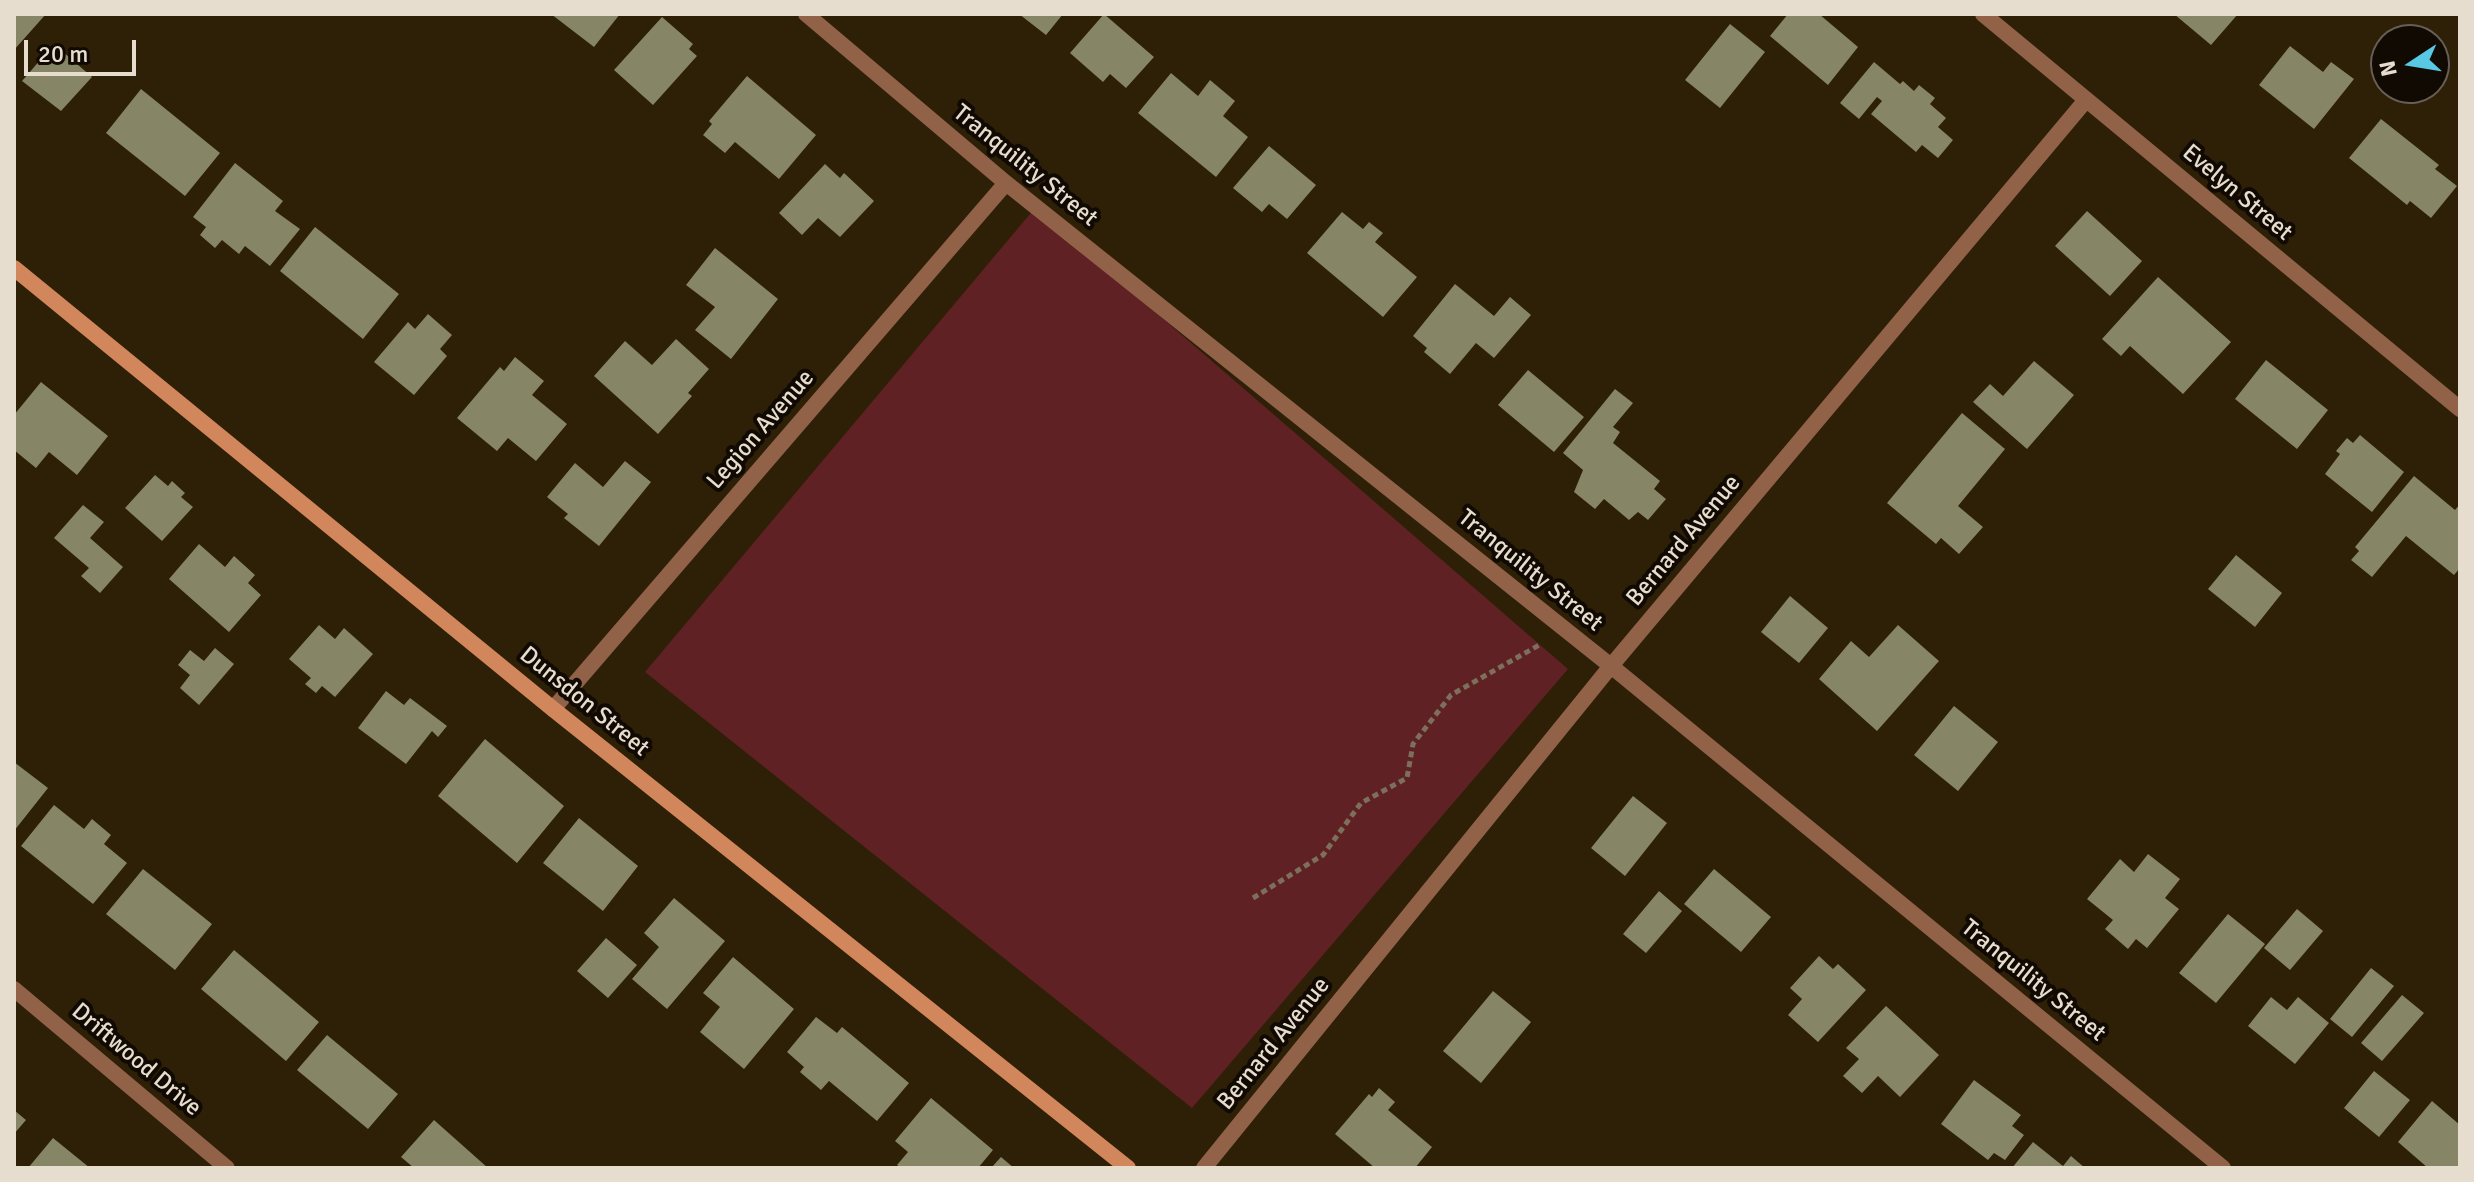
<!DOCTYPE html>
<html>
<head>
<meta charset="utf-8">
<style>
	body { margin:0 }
	#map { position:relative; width:2474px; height:1182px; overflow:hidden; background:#2e1f07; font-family:Signika,sans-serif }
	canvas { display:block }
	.frame { position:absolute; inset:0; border:16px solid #e7ddcf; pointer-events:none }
	.north { position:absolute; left:2370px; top:24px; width:80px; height:80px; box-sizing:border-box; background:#110a03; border:2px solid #675e55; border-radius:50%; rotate:258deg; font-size:22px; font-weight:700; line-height:32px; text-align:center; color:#e7ddcf }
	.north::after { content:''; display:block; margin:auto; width:28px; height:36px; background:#59c8e5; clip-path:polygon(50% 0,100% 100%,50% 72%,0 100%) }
	.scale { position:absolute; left:24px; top:40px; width:112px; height:36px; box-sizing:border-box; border:4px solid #e7ddcf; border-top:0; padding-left:10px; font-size:24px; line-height:28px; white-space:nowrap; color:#e7ddcf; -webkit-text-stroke:6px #110a03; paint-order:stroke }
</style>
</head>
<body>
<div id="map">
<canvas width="2474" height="1182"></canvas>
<div class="frame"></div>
<div class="north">N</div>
<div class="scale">20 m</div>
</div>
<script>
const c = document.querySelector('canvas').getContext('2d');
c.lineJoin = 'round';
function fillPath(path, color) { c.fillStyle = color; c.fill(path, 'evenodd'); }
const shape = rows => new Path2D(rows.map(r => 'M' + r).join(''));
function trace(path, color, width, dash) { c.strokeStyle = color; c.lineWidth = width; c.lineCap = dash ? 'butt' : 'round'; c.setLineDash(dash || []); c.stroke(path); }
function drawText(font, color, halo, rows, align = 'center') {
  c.font = font + ' Signika,sans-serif'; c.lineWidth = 8; c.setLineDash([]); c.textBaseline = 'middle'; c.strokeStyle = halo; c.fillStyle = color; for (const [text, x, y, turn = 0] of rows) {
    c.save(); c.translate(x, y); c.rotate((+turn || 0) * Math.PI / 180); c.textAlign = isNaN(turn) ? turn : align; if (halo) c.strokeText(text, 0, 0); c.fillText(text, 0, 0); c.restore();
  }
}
fillPath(shape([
	[1035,208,1568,669,1192,1108,645,672]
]), '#5f2123');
fillPath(shape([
	[14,14,46,14,14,50],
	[551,14,620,14,594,47],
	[1019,14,1063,14,1046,35],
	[1104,14,1154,57,1126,88,1110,74,1103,82,1070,53],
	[1788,14,1819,14,1858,47,1828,85,1770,36],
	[2174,14,2238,14,2211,45],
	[662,17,693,44,689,49,697,56,653,105,614,70],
	[1730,24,1765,52,1720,108,1685,80],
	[54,44,92,77,61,111,22,81],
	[2290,46,2323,72,2331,62,2354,79,2314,129,2259,85],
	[1874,62,1900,84,1903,81,1914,91,1919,85,1935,98,1930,104,1946,118,1938,127,1953,140,1938,158,1922,145,1916,152,1871,114,1882,101,1877,97,1859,119,1840,103],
	[1171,73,1198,96,1210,80,1235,101,1223,116,1248,137,1216,177,1138,113],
	[747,76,816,135,779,179,735,142,725,153,703,135,712,124,709,121],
	[141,89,220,153,185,196,106,133],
	[2381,119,2439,165,2435,169,2457,186,2431,218,2410,201,2407,205,2349,158],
	[1269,146,1316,185,1287,219,1269,204,1262,212,1233,188],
	[235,163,283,201,275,211,300,229,270,266,245,246,239,254,222,240,215,248,200,235,206,227,193,217],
	[825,164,840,178,844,173,874,201,840,237,818,218,802,235,779,213],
	[2087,211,2142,261,2110,296,2055,246],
	[1342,212,1363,229,1369,222,1383,233,1375,242,1417,277,1383,317,1307,253],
	[315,227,399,294,363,339,280,271],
	[715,248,778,299,731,359,695,330,715,307,686,285],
	[2158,277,2231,342,2183,394,2130,346,2121,356,2102,339],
	[1455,284,1494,316,1510,297,1531,315,1494,358,1476,343,1450,374,1424,352,1427,348,1413,336],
	[428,314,452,335,440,349,447,356,414,395,374,362,408,322,415,329],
	[676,339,709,369,688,393,692,396,658,434,594,376,625,341,652,365],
	[515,357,544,381,532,395,567,424,536,461,508,438,497,451,457,418,500,367,504,371],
	[2266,360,2328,410,2297,449,2235,399],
	[2034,361,2074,395,2027,449,1973,402,1990,384,2003,396],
	[1528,370,1584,417,1554,452,1498,405],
	[41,382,108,436,77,475,49,452,36,468,14,450,14,415],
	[1615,389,1633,403,1613,427,1620,432,1613,443,1660,481,1654,489,1666,499,1648,520,1638,512,1629,520,1604,499,1595,509,1574,492,1583,470,1563,453],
	[1962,413,2005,449,1958,506,1983,527,1959,554,1941,538,1936,544,1887,503],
	[2360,435,2404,472,2372,512,2325,474,2340,454,2336,451,2347,438,2353,443],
	[625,461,651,482,599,546,564,518,568,514,547,497,575,463,603,487],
	[155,475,168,486,172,481,185,493,181,497,193,507,162,541,125,508],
	[2414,476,2455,510,2460,504,2460,568,2454,575,2406,536,2372,577,2351,560,2359,551,2355,547],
	[83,505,104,522,90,538,123,567,100,593,81,576,89,568,54,538],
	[199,544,225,567,234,556,255,575,248,583,261,595,229,632,169,579],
	[2236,555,2282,593,2255,627,2208,589],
	[1790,596,1828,628,1799,663,1761,632],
	[319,625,335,639,344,628,373,654,335,697,322,686,316,693,305,684,311,678,289,659],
	[1898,625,1939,661,1877,731,1819,679,1851,641,1869,657],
	[215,648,234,664,199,705,180,688,190,675,178,665,190,650,204,661],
	[386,691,404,705,410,698,447,726,438,737,432,731,406,764,358,728],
	[1954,706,1998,742,1958,791,1914,755],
	[485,739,564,806,517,863,438,796],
	[14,762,48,788,14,831],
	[1633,796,1667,823,1625,876,1591,848],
	[54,805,84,829,92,819,111,835,104,844,127,863,93,904,21,846],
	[579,818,638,866,603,911,543,863],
	[2148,854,2180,879,2165,898,2179,909,2147,948,2136,939,2128,949,2105,929,2113,920,2087,899,2120,859,2134,872],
	[143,869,212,924,175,970,106,914],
	[1714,869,1771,917,1741,952,1684,904],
	[1659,891,1682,911,1646,953,1623,934],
	[674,898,725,941,667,1009,632,979,659,947,644,933],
	[2297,909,2323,931,2290,970,2264,948],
	[2228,914,2265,944,2216,1003,2179,973],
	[606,938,637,965,608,998,577,971],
	[234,950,319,1022,286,1061,201,989],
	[1819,956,1833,969,1838,964,1866,990,1818,1042,1788,1015,1802,999,1790,988],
	[733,957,794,1009,744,1069,700,1032,720,1007,703,993],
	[2371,968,2394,986,2352,1037,2330,1019],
	[1493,991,1531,1022,1481,1083,1443,1051],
	[2402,995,2424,1013,2382,1061,2361,1043],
	[2271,997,2287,1010,2298,997,2329,1023,2295,1064,2248,1026],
	[1886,1006,1939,1055,1900,1097,1878,1076,1862,1093,1843,1076,1859,1059,1846,1048],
	[816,1017,837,1033,842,1027,909,1083,877,1121,829,1081,821,1090,800,1072,804,1067,787,1052],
	[327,1035,398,1094,368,1129,297,1070],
	[2374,1071,2410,1100,2379,1137,2344,1108],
	[1974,1080,2021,1115,2012,1126,2024,1135,2005,1160,1994,1153,1988,1160,1941,1124],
	[1379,1088,1395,1102,1388,1110,1432,1147,1415,1168,1375,1168,1335,1134,1369,1094,1372,1097],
	[931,1098,993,1150,978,1168,901,1168,897,1165,908,1152,895,1141],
	[2432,1101,2460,1125,2460,1168,2428,1168,2398,1142],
	[14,1110,26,1120,14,1134],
	[434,1120,488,1168,414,1168,401,1157],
	[53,1138,90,1168,28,1168],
	[2033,1142,2063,1166,2071,1156,2085,1168,2012,1168],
	[1001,1157,1014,1168,991,1168]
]), '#868566');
trace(shape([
	[1253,898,1323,855,1361,803,1407,778,1413,744,1451,695,1541,644]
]), '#7c705c', 5, [6, 4]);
trace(shape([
	[806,14,1006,183,1611,666,2223,1168],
	[1983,14,2460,409],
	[553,709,1006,183],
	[14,989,227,1168],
	[1204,1168,1611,666,2086,100]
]), '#916248', 16);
trace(shape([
	[14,268,553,709,1128,1168]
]), '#d1865b', 16);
drawText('24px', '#e7ddcf', '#110a03', [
	["Tranquility Street",1025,166,39],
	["Evelyn Street",2237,193,40],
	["Legion Avenue",761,430,-49],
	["Bernard Avenue",1684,541,-50],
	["Tranquility Street",1530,571,39],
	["Dunsdon Street",584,702,39],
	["Tranquility Street",2033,981,39],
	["Bernard Avenue",1274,1044,-51],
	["Driftwood Drive",136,1060,40]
]);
</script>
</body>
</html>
